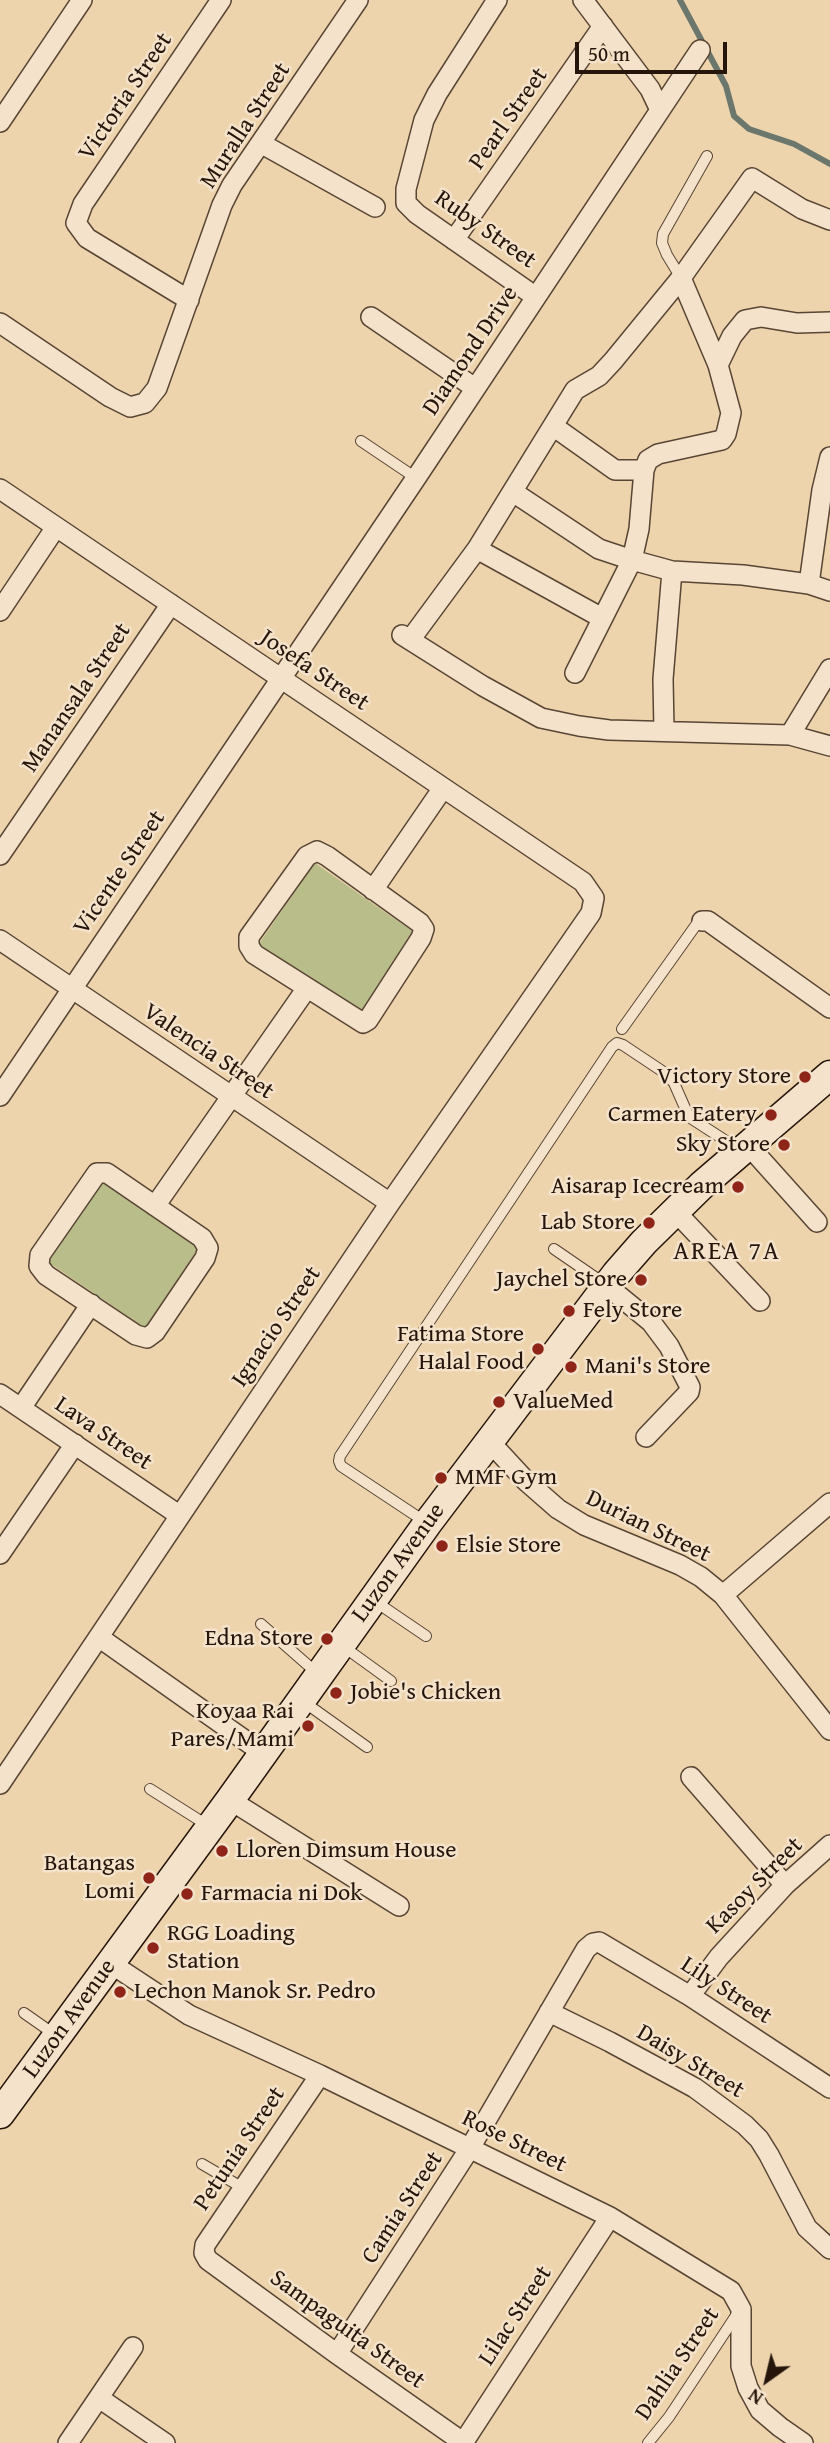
<!DOCTYPE html>
<html>
<head>
<meta charset="utf-8">
<style>
	body { margin:0 }
	#map { position:relative; width:830px; height:2443px; overflow:hidden; background:#eed4ad; font-family:"Gentium Book Plus",serif }
	canvas { display:block }
	.north { position:absolute; left:732px; top:2345px; width:70px; height:70px; -webkit-text-stroke:5px #f4e3ca; paint-order:stroke; rotate:214deg; font-size:19px; font-weight:700; line-height:28px; text-align:center; color:#26150b }
	.north::after { content:''; display:block; margin:auto; width:24px; height:32px; background:#26150b; clip-path:polygon(50% 0,100% 100%,50% 72%,0 100%) }
	.scale { position:absolute; left:575px; top:42px; width:152px; height:32px; box-sizing:border-box; border:4px solid #26150b; border-top:0; padding-left:9px; font-size:21px; line-height:24px; white-space:nowrap; color:#26150b; -webkit-text-stroke:5px #f4e3ca; paint-order:stroke }
</style>
</head>
<body>
<div id="map">
<canvas width="830" height="2443"></canvas>
<div class="north">N</div>
<div class="scale">50 m</div>
</div>
<script>
const c = document.querySelector('canvas').getContext('2d');
c.lineJoin = 'round';
function fillPath(path, color) { c.fillStyle = color; c.fill(path, 'evenodd'); }
const shape = rows => new Path2D(rows.map(r => 'M' + r).join(''));
function trace(path, color, width, dash) { c.strokeStyle = color; c.lineWidth = width; c.lineCap = dash ? 'butt' : 'round'; c.setLineDash(dash || []); c.stroke(path); }
function drawText(font, color, halo, rows, align = 'center') {
  c.font = font + ' "Gentium Book Plus",serif'; c.lineWidth = 5; c.setLineDash([]); c.textBaseline = 'middle'; c.strokeStyle = halo; c.fillStyle = color; for (const [text, x, y, turn = 0] of rows) {
    c.save(); c.translate(x, y); c.rotate((+turn || 0) * Math.PI / 180); c.textAlign = isNaN(turn) ? turn : align; if (halo) c.strokeText(text, 0, 0); c.fillText(text, 0, 0); c.restore();
  }
}
fillPath(shape([
	[315,863,419,936,361,1017,258,945],
	[99,1179,199,1247,145,1328,45,1260]
]), '#b9bd8a');
trace(shape([
	[680,0,726,86,734,116,749,129,794,144,830,164]
]), '#6b776c', 6);
const lane = shape([
	[681,278,667,255,662,243,663,234,707,156],
	[361,441,416,478],
	[622,1029,696,925,702,921],
	[554,1249,605,1284],
	[427,1523,341,1466,339,1461,340,1456,612,1047,617,1043,623,1045,665,1073,674,1083,689,1117,740,1150],
	[376,1602,426,1636],
	[261,1624,318,1674],
	[344,1647,391,1681],
	[304,1702,367,1747],
	[150,1789,207,1825],
	[24,2013,54,2034],
	[202,2164,243,2188],
	[648,2443,669,2417,737,2314]
]);
const street = shape([
	[497,0,437,94,424,120,406,189,406,203,417,214,536,297],
	[583,0,650,89,660,110],
	[0,122,82,0],
	[262,144,375,207],
	[454,240,603,26],
	[189,300,87,238,76,223,83,204,221,0],
	[371,317,475,388],
	[0,323,110,397,130,407,145,403,157,388,222,205,232,185,358,0],
	[718,365,732,336,745,320,761,317,797,323,830,322],
	[553,426,615,470,644,470],
	[0,489,583,882,594,898,591,913,390,1203,0,1784],
	[513,492,599,549,632,560,672,571,743,575,809,584,830,591],
	[477,549,602,618],
	[809,584,822,490,830,457],
	[0,611,56,527],
	[402,635,483,686,541,718,579,726,609,730,790,735,830,746],
	[410,640,477,549,575,390,599,376,613,361,681,278,752,178,802,209,830,220],
	[575,673,632,560,639,529,644,470,648,460,658,454,722,440,726,434,731,413,718,365,681,278],
	[664,730,663,679,672,571],
	[790,735,830,669],
	[317,851,327,856,420,923,424,929,421,938,368,1020,363,1023,254,954,249,946,249,937,307,856,317,851],
	[0,855,171,604],
	[373,890,443,788],
	[702,921,708,921,830,1008],
	[0,940,390,1203],
	[0,1096,416,478,700,50],
	[748,1145,817,1222],
	[97,1173,107,1173,202,1238,208,1248,205,1258,155,1332,147,1338,136,1335,46,1275,39,1266,40,1255,97,1173],
	[155,1206,307,988],
	[675,1211,760,1301],
	[607,1286,651,1322,669,1346,690,1387,689,1392,646,1437],
	[0,1394,179,1515],
	[21,1408,91,1304],
	[489,1441,526,1481,558,1509,584,1525,680,1565,701,1577,723,1595,830,1730],
	[0,1554,75,1444],
	[723,1595,830,1503],
	[100,1638,263,1753],
	[691,1777,785,1885],
	[230,1800,399,1906],
	[110,1963,189,2015,320,2075,610,2217,731,2291,741,2309,741,2366,748,2388,760,2410,780,2427,803,2443],
	[690,1996,719,1957,785,1885,830,1845],
	[549,2012,610,2042,695,2088,745,2125,759,2139,769,2155,807,2228,830,2249],
	[320,2075,205,2245,204,2253,208,2260,337,2354,464,2443],
	[337,2354,470,2148,586,1949,593,1943,599,1942,690,1996,830,2088],
	[99,2398,165,2443],
	[68,2443,133,2347],
	[463,2443,610,2217]
]);
const secondary = shape([
	[0,2114,230,1800,427,1524,616,1274,644,1242,702,1185,830,1075]
]);
trace(lane, '#584534', 12);
trace(street, '#584534', 22);
trace(secondary, '#26150b', 31);
trace(lane, '#f4e3ca', 10);
trace(street, '#f4e3ca', 19);
trace(secondary, '#f4e3ca', 28);
for (const [x, y, r, color] of [
	[805,1077,7,"#8f2418"],
	[771,1115,7,"#8f2418"],
	[784,1145,7,"#8f2418"],
	[738,1187,7,"#8f2418"],
	[649,1223,7,"#8f2418"],
	[641,1280,7,"#8f2418"],
	[569,1311,7,"#8f2418"],
	[538,1349,7,"#8f2418"],
	[571,1367,7,"#8f2418"],
	[499,1402,7,"#8f2418"],
	[441,1478,7,"#8f2418"],
	[442,1546,7,"#8f2418"],
	[327,1639,7,"#8f2418"],
	[336,1693,7,"#8f2418"],
	[308,1726,7,"#8f2418"],
	[222,1851,7,"#8f2418"],
	[149,1878,7,"#8f2418"],
	[187,1894,7,"#8f2418"],
	[153,1948,7,"#8f2418"],
	[120,1992,7,"#8f2418"]
]) { const dot = new Path2D(); dot.arc(x, y, r, 0, 2 * Math.PI); c.fillStyle = color; c.fill(dot); trace(dot, '#f4e3ca', 2.5); }
drawText('24px', '#26150b', '#f4e3ca', [
	["Victoria Street",126,97,-56],
	["Pearl Street",509,119,-55],
	["Muralla Street",246,126,-57],
	["Ruby Street",485,230,35],
	["Diamond Drive",471,351,-56],
	["Josefa Street",314,671,34],
	["Manansala Street",77,698,-56],
	["Vicente Street",120,873,-56],
	["Valencia Street",208,1052,34],
	["Ignacio Street",277,1327,-56],
	["Lava Street",103,1434,34],
	["Durian Street",648,1527,26],
	["Luzon Avenue",399,1563,-54],
	["Kasoy Street",755,1886,-45],
	["Lily Street",726,1991,33],
	["Luzon Avenue",70,2019,-54],
	["Daisy Street",690,2062,31],
	["Rose Street",514,2142,26],
	["Petunia Street",240,2149,-56],
	["Camia Street",403,2208,-57],
	["Lilac Street",516,2316,-57],
	["Sampaguita Street",347,2330,36],
	["Dahlia Street",678,2364,-56]
]);
drawText('24px', '#26150b', '#f4e3ca', [
	["Victory Store",791,1077],
	["Carmen Eatery",757,1115],
	["Sky Store",770,1145],
	["Aisarap Icecream",724,1187],
	["Lab Store",635,1223],
	["Jaychel Store",627,1280],
	["Fely Store",583,1311,"left"],
	["Fatima Store",524,1335],
	["Halal Food",524,1363],
	["Mani's Store",585,1367,"left"],
	["ValueMed",513,1402,"left"],
	["MMF Gym",455,1478,"left"],
	["Elsie Store",456,1546,"left"],
	["Edna Store",313,1639],
	["Jobie's Chicken",350,1693,"left"],
	["Koyaa Rai",294,1712],
	["Pares/Mami",294,1740],
	["Lloren Dimsum House",236,1851,"left"],
	["Batangas",135,1864],
	["Lomi",135,1892],
	["Farmacia ni Dok",201,1894,"left"],
	["RGG Loading",167,1934,"left"],
	["Station",167,1962,"left"],
	["Lechon Manok Sr. Pedro",134,1992,"left"]
], 'right');
c.letterSpacing = '2px';
drawText('26px', '#26150b', '#f4e3ca', [
	["AREA 7A",727,1252]
]);
c.letterSpacing = '0px';
</script>
</body>
</html>
